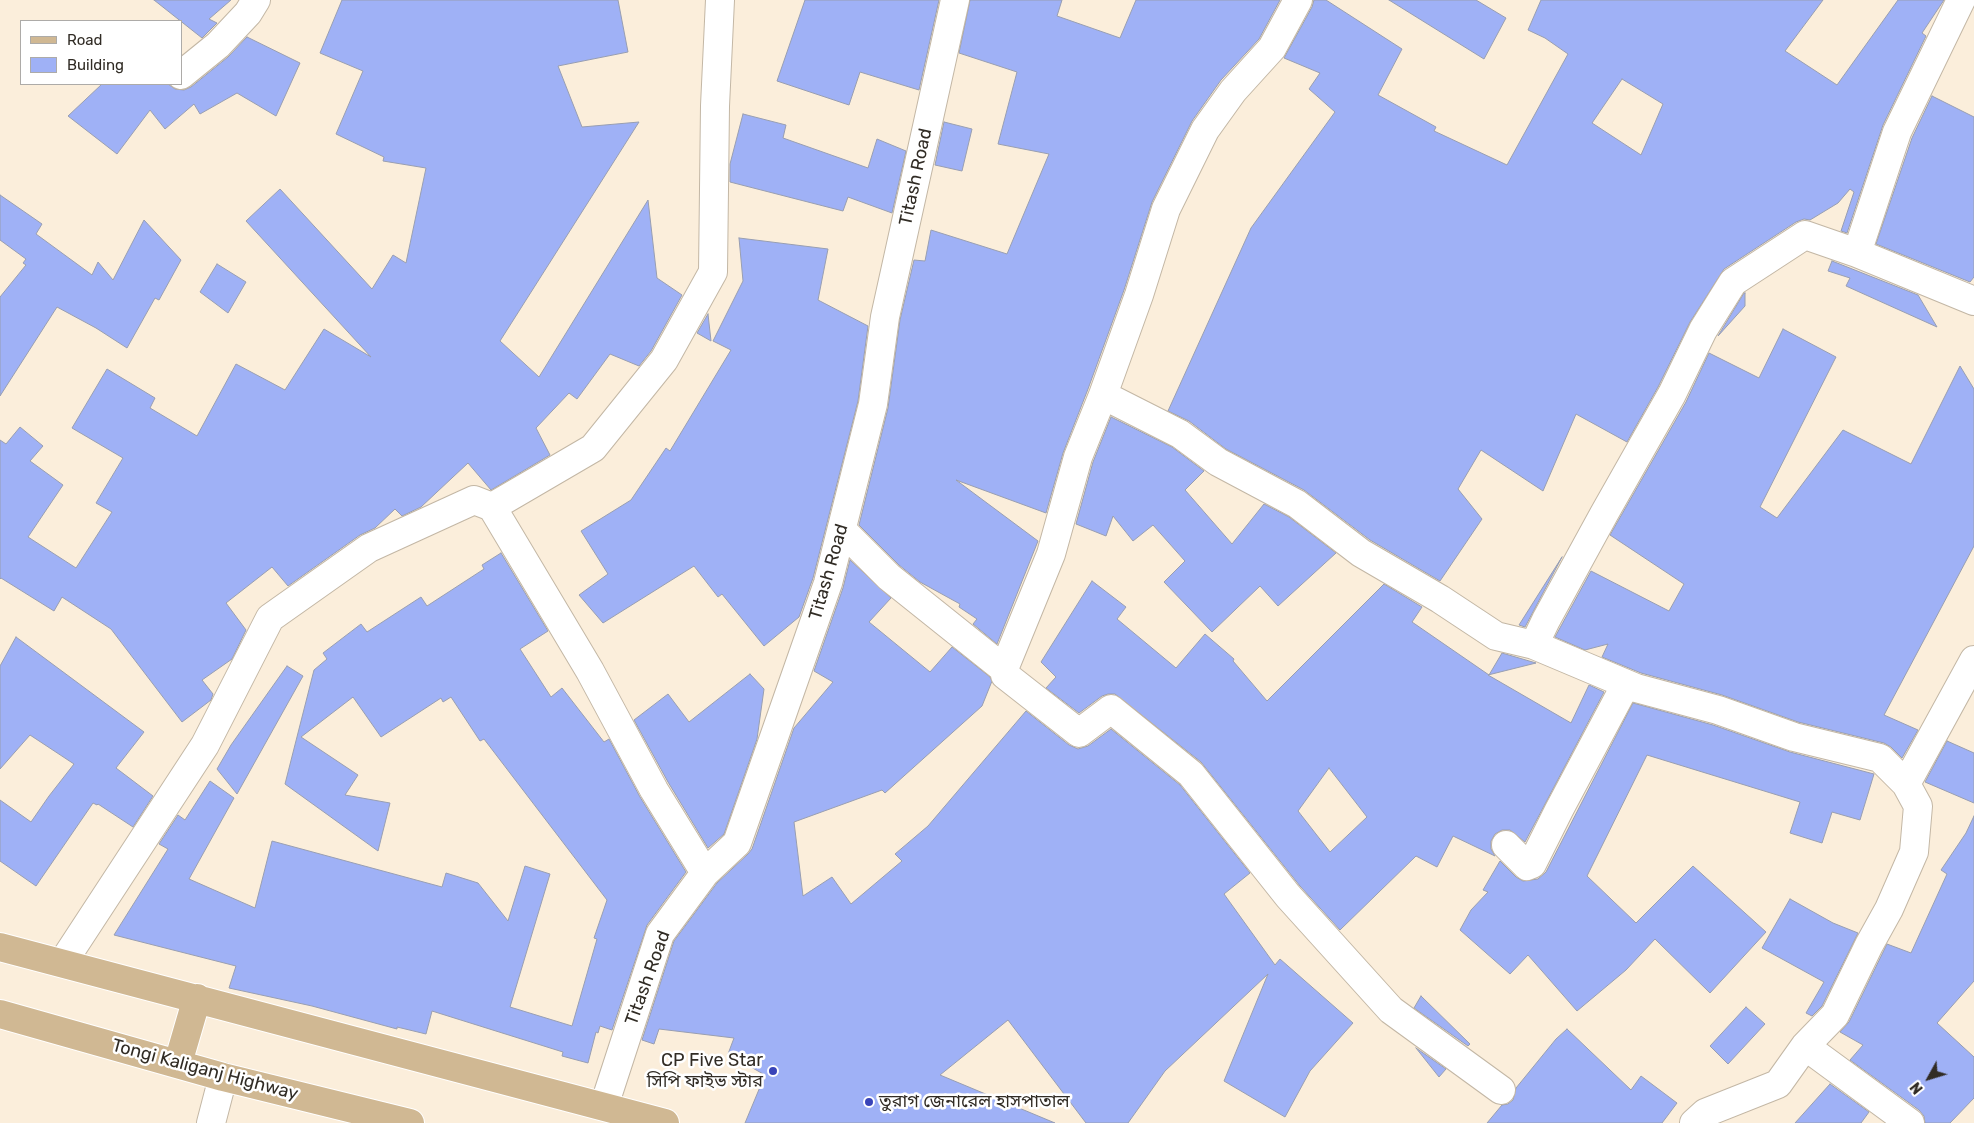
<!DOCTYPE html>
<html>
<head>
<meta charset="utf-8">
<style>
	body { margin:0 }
	#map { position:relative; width:1974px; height:1123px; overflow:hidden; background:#fbeedb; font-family:Rubik,sans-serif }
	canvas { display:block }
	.legend { position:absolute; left:20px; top:20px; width:162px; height:65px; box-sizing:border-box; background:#fff; border:1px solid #adaba8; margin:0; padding:6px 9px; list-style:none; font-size:15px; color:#312c25 }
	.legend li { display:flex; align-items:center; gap:10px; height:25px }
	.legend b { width:25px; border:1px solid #adaba8 }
	.north { position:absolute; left:1904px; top:1053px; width:50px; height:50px; -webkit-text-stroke:4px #fff; paint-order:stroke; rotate:231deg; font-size:14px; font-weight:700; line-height:20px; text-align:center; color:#312c25 }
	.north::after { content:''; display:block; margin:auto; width:18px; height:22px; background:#312c25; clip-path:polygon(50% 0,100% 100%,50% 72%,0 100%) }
</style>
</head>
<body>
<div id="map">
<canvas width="1974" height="1123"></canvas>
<ul class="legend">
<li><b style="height:6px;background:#d0b893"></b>Road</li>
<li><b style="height:14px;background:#9fb1f6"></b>Building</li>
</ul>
<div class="north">N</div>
</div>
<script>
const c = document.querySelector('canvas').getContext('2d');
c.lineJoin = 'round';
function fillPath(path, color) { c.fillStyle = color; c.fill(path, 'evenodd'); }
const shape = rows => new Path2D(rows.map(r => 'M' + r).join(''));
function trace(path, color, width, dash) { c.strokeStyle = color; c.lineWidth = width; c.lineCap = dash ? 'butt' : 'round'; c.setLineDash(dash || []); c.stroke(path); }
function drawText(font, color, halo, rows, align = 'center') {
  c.font = font + ' Rubik,"Noto Sans Bengali",sans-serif'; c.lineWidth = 5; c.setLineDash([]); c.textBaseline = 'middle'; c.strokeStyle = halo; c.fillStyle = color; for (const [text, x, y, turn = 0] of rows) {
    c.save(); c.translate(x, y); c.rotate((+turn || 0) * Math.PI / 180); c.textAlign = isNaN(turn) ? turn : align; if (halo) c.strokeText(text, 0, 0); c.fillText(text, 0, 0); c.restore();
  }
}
const building = shape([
	[154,0,231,0,209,19,217,23,202,38,154,0],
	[342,0,618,0,628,52,558,66,582,127,639,122,500,341,539,377,648,200,657,278,682,295,651,351,639,366,610,354,577,399,569,393,536,428,550,455,491,490,468,463,421,507,402,516,395,509,375,528,360,535,288,586,272,567,226,603,246,630,232,659,202,680,213,694,211,700,182,722,111,629,62,597,54,611,1,578,0,579,0,440,6,444,20,427,43,446,30,461,63,485,28,537,76,568,112,512,96,503,123,458,72,428,107,369,155,398,150,408,197,436,236,364,285,390,324,329,371,357,246,221,280,189,372,289,393,255,406,263,426,168,383,161,384,157,336,134,363,71,320,53,342,0],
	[805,0,939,0,919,90,860,72,849,105,777,81,805,0],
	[970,0,1062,0,1057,16,1120,38,1136,0,1280,0,1259,39,1221,80,1192,121,1152,202,1124,290,1088,389,1063,453,1046,513,956,480,1038,541,997,644,973,624,977,619,959,607,960,604,920,582,899,565,859,525,888,408,900,320,914,260,925,261,931,230,1007,254,1049,154,998,144,1017,72,959,53,970,0],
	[1314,0,1326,0,1402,49,1378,95,1436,127,1434,131,1507,165,1568,54,1545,38,1528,30,1541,0,1823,0,1785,51,1837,85,1898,0,1944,0,1922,33,1926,36,1883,125,1847,233,1841,231,1854,192,1850,189,1838,203,1810,220,1804,219,1796,222,1724,269,1690,322,1658,387,1627,442,1576,414,1543,491,1481,450,1458,489,1482,519,1440,581,1370,540,1304,490,1226,449,1189,421,1168,411,1251,228,1335,112,1309,89,1320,73,1284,58,1312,7,1314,0],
	[1622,79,1663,104,1641,155,1592,123,1622,79],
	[1389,0,1476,0,1506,18,1484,59,1389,0],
	[247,37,300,63,276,116,237,93,200,114,194,104,165,129,150,110,117,154,68,116,102,84,168,84,175,89,184,90,191,87,228,57,247,37],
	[1932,96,1974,117,1974,277,1970,282,1876,244,1912,138,1932,96],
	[743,114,786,125,783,138,868,168,877,139,906,151,892,213,848,197,843,211,730,182,730,164,743,114],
	[944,122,972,129,962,171,935,165,944,122],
	[0,195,42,224,36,234,92,275,98,262,113,280,144,220,181,260,159,300,155,298,127,348,96,328,57,307,0,396,0,297,26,265,23,263,26,259,0,240,0,195],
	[739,238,828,249,818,300,868,326,858,401,813,578,799,617,764,646,722,594,718,597,694,566,603,623,579,595,608,574,581,531,631,500,666,448,670,451,731,350,713,341,743,281,739,238],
	[1832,261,1918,295,1937,327,1846,286,1850,278,1828,271,1832,261],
	[217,264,246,282,228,313,200,292,217,264],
	[1745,293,1745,306,1718,336,1744,293,1745,293],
	[708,314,711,341,697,333,708,314],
	[1783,329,1836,357,1760,507,1777,518,1843,430,1911,464,1960,366,1974,389,1974,546,1884,715,1918,730,1902,758,1891,747,1884,743,1798,722,1722,695,1641,673,1602,657,1608,644,1585,650,1555,637,1591,571,1669,611,1684,584,1610,535,1686,402,1709,353,1759,378,1783,329],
	[1111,417,1172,447,1204,471,1185,490,1232,544,1264,504,1289,517,1336,553,1278,606,1260,586,1212,632,1164,582,1185,561,1153,525,1133,541,1113,516,1106,536,1076,524,1093,462,1111,417],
	[501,553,548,631,520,649,551,697,562,688,604,742,609,739,640,797,686,872,647,925,612,1030,600,1026,598,1033,596,1032,588,1063,562,1056,563,1052,432,1011,426,1034,397,1027,397,1029,312,1006,229,988,236,966,114,935,168,849,159,844,178,815,185,820,210,781,234,798,189,879,255,908,272,841,442,887,446,873,478,883,508,921,525,866,550,874,510,1007,572,1026,597,939,594,938,607,900,484,739,480,741,451,697,443,702,441,698,381,737,353,697,301,737,358,775,345,795,390,803,378,851,285,784,314,670,327,659,323,653,361,624,367,632,421,597,427,606,484,569,482,565,501,553],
	[1562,557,1525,627,1519,625,1562,557],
	[850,560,891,598,869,622,930,672,952,647,990,677,992,681,982,706,885,793,882,790,794,822,803,896,832,877,851,904,902,861,895,854,928,826,1026,711,1069,745,1078,749,1088,746,1111,729,1180,785,1250,873,1224,894,1275,965,1280,959,1353,1023,1310,1071,1285,1117,1224,1081,1268,974,1165,1071,1128,1123,1086,1123,1008,1020,940,1075,1055,1123,745,1123,765,1075,728,1054,734,1038,659,1029,654,1044,642,1040,674,941,717,883,748,854,752,849,794,728,833,682,814,671,843,588,850,560],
	[1092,581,1126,607,1117,619,1176,668,1205,634,1234,659,1233,661,1267,701,1384,584,1422,607,1412,622,1489,675,1502,653,1536,663,1488,675,1571,723,1589,685,1604,692,1525,842,1510,830,1502,830,1495,834,1491,841,1491,849,1495,856,1453,836,1437,867,1416,856,1340,930,1300,886,1201,762,1115,694,1108,694,1102,696,1079,713,1046,688,1056,677,1041,662,1092,581],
	[1329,768,1367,817,1330,852,1298,811,1329,768],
	[16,637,144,732,116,768,153,796,133,827,98,804,97,805,93,803,36,886,0,861,0,800,31,822,49,796,74,764,30,735,0,769,0,666,16,637],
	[287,666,303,676,237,794,217,769,231,745,287,666],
	[750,674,764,689,757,739,724,834,708,848,668,782,634,720,668,694,689,722,750,674],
	[1633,703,1713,725,1790,752,1874,774,1860,820,1832,812,1822,843,1790,833,1800,802,1647,755,1587,876,1636,923,1693,866,1766,932,1710,993,1655,939,1626,970,1577,1011,1528,955,1510,974,1460,930,1471,910,1488,892,1483,890,1500,861,1516,877,1523,881,1538,879,1546,872,1633,703],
	[1947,741,1974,753,1974,803,1925,782,1947,741],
	[1974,816,1974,981,1937,1023,1974,1057,1974,1098,1950,1123,1925,1123,1924,1116,1919,1110,1850,1060,1863,1045,1840,1032,1849,1022,1887,944,1911,953,1947,874,1941,870,1966,833,1974,816],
	[1790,899,1833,923,1858,933,1822,1006,1812,1016,1806,1013,1824,982,1762,948,1790,899],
	[1421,996,1470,1044,1468,1046,1414,1008,1421,996],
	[1746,1007,1765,1024,1728,1064,1710,1046,1746,1007],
	[1567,1029,1631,1090,1641,1076,1677,1103,1662,1123,1487,1123,1502,1105,1508,1104,1513,1100,1516,1088,1556,1039,1567,1029],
	[1416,1048,1446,1069,1439,1077,1416,1048],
	[1830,1084,1869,1112,1861,1123,1795,1123,1830,1084]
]);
fillPath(building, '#9fb1f6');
trace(building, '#989eb1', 1);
const minor = shape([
	[181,75,218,45,248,13,256,0],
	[1857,253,1897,132,1961,0],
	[1103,395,1180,434,1218,462,1297,504,1361,553,1440,599,1496,636,1534,645,1636,688,1718,710,1794,737,1880,758,1906,784,1918,806,1914,852,1889,909,1869,945,1835,1015,1805,1046,1778,1084,1705,1113,1694,1123],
	[492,507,590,671,654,790,705,873],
	[842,530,889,577,1004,669,1051,554,1078,457,1103,395,1139,295,1166,209,1205,130,1233,91,1272,48,1298,0],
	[1534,645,1546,620,1604,514,1672,394,1703,330,1733,282,1805,235,1857,253,1974,301],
	[1004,669,1005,675,1079,733,1111,709,1191,774,1288,896,1391,1010,1501,1090],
	[1906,784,1974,660],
	[1506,845,1527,866,1532,864,1559,810,1626,684],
	[63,962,205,745,270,618,369,548,474,500,492,507,593,448,664,360,713,272,715,106,720,0],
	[1805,1046,1910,1123],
	[604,1106,660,934,705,873,737,843,828,583,873,404,885,317,955,0],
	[211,1123,223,1077]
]);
const major = shape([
	[0,947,665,1123],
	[0,1014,223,1077,410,1123],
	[178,1063,197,998]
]);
trace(minor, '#c3b7a5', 30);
trace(major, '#fff', 30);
trace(minor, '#fff', 28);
trace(major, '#d0b893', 28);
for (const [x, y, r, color] of [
	[773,1071,5,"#3944b8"],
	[869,1102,5,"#3944b8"]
]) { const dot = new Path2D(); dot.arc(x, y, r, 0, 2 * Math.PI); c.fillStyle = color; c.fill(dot); trace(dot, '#fff', 2); }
drawText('18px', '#312c25', '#fff', [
	["Titash Road",916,177,-78],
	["Titash Road",829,572,-74],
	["Titash Road",648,978,-70],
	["Tongi Kaliganj Highway",205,1070,15]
]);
drawText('18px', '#312c25', '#fff', [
	["CP Five Star",763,1061],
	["সিপি ফাইভ স্টার",763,1082],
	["তুরাগ জেনারেল হাসপাতাল",879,1102,"left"]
], 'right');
</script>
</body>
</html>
